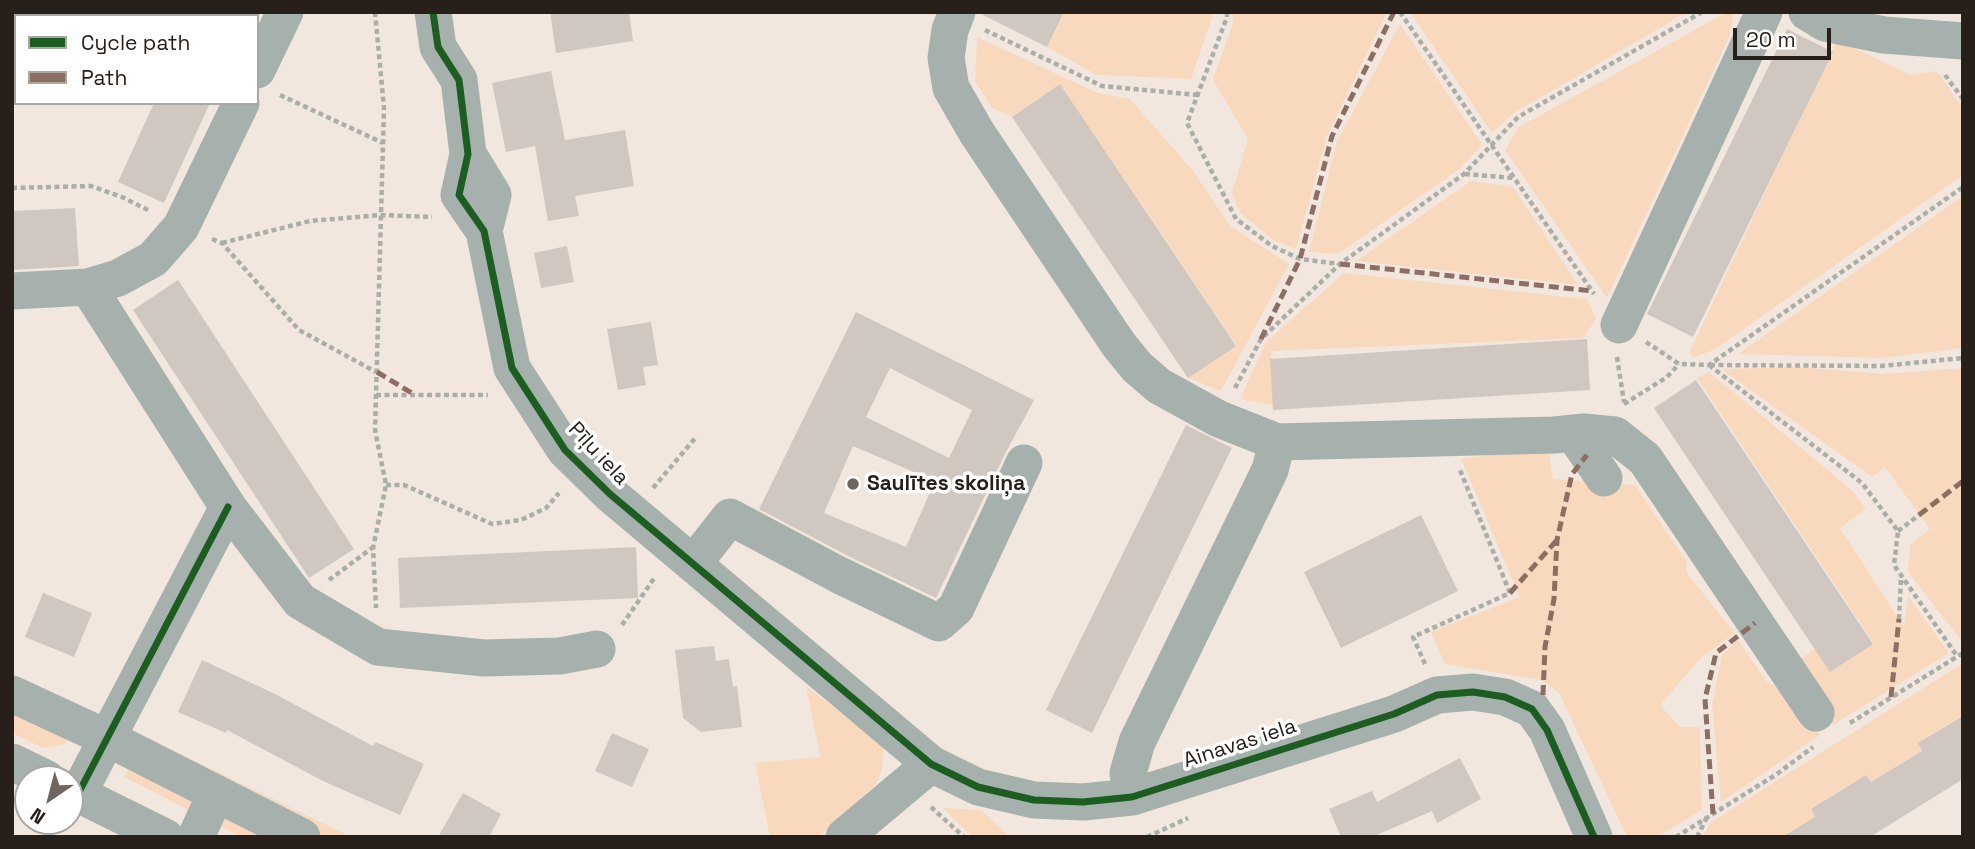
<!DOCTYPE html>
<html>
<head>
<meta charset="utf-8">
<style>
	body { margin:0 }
	#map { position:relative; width:1975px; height:849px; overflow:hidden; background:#f2e7de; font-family:"Space Grotesk",sans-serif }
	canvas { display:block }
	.frame { position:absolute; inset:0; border:14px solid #27201a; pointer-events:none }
	.legend { position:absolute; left:14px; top:14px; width:245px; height:91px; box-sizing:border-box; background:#fff; border:2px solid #a9a6a3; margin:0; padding:9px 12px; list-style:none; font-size:21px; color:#27201a }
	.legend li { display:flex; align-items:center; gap:14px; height:35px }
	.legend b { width:35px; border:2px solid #a9a6a3 }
	.north { position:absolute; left:14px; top:765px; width:70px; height:70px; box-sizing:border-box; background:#fff; border:2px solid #a9a6a3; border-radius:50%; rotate:215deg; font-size:19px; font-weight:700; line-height:28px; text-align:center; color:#27201a }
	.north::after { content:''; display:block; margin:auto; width:24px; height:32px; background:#6e665f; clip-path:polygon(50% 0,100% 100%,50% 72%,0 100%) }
	.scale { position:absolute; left:1733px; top:28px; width:98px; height:32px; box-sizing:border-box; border:4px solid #27201a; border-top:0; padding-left:9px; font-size:21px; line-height:24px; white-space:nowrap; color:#27201a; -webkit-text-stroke:5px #fff; paint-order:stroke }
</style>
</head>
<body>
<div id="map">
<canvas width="1975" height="849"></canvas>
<div class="frame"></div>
<ul class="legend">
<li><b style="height:9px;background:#1b5e20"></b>Cycle path</li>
<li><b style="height:9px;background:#8d6e63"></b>Path</li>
</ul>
<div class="north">N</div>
<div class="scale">20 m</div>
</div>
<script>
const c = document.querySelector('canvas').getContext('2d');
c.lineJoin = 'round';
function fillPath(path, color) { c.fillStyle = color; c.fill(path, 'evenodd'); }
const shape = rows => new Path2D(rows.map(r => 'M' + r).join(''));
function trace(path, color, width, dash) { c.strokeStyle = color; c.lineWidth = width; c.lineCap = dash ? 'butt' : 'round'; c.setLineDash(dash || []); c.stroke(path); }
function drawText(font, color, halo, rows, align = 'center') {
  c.font = font + ' "Space Grotesk",sans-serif'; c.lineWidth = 7; c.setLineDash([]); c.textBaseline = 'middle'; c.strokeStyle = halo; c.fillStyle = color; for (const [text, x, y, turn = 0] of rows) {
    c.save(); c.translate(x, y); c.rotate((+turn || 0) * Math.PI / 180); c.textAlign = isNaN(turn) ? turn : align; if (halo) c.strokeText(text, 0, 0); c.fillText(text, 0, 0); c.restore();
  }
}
fillPath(shape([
	[1064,12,1214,12,1191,79,1097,75,1047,47],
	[1232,12,1387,12,1327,136,1296,249,1275,241,1240,213,1232,192,1248,139,1213,80,1233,23],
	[1410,12,1687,12,1514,113,1492,133],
	[1727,12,1734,12,1730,35,1607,298,1505,150,1519,127],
	[1400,24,1482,145,1458,170,1338,254,1309,252,1337,141],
	[977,37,1098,93,1130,99,1194,172,1230,226,1289,264,1221,391,1188,378,1236,345,1060,84,1012,117,992,108,975,81],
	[1837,40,1911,75,1937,71,1963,109,1963,175,1714,350,1692,358,1690,351],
	[1471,181,1513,187,1578,285,1356,261],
	[1963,196,1963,348,1882,358,1738,354],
	[1344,273,1587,299,1596,319,1583,338,1271,351,1273,405,1240,399,1266,342],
	[1798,367,1884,374,1963,368,1963,643,1908,572,1910,545,1930,529,1885,467,1872,477,1721,369],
	[1709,372,1852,490,1866,509,1840,528,1904,627,1908,596,1949,653,1833,725,1795,662,1815,649,1830,670,1873,642,1697,378],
	[1548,447,1553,479,1635,485,1687,562,1686,572,1735,633,1701,658,1660,705,1680,727,1700,727,1702,810,1657,837,1627,837,1559,693,1541,680,1445,664,1431,632,1520,597,1461,459],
	[1738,640,1767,682,1786,690,1820,735,1721,802,1712,704,1722,655],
	[1963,663,1963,715,1918,743,1922,751,1871,782,1866,775,1811,809,1815,817,1782,837,1703,837,1710,823],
	[806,686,883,746,882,771,875,785,819,837,770,837,755,763,820,757],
	[12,707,75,735,62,745,43,748,12,733],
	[142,735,351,837,319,837,138,744],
	[133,760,284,837,242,837,124,777],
	[943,808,981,810,1010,837,973,837]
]), '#f9d9be');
fillPath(shape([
	[550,12,629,12,633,41,556,53],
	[977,12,1064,12,1047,47],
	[1787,29,1833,52,1693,337,1647,314],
	[551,71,565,140,625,130,634,186,575,196,579,216,548,221,535,146,506,152,492,83],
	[1060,84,1236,346,1188,378,1012,117],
	[154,103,210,103,164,203,118,182],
	[75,208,79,266,12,270,12,211],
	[567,246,574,282,541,288,534,253],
	[178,280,354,549,309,578,133,310],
	[856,312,1034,400,1005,454,936,598,848,556,759,509],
	[890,368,972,410,949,458,866,417],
	[853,446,935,481,906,547,824,513],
	[651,322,658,365,643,367,646,385,618,390,607,329],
	[1587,339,1590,390,1273,410,1270,359],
	[1696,380,1873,644,1830,672,1654,408],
	[1186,425,1232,448,1092,733,1046,710],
	[1421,515,1458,591,1341,648,1304,572],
	[636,547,638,598,400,608,398,558],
	[43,593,92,613,74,657,25,637],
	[714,646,716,661,729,659,733,687,737,686,742,727,701,732,683,718,675,650],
	[202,660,273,693,373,746,376,742,424,764,400,815,323,781,227,730,226,733,178,712],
	[1963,716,1963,779,1870,837,1782,837,1815,817,1811,809,1866,775,1871,782,1922,751,1918,743],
	[612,733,649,749,632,787,595,771],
	[1460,758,1481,799,1437,823,1432,811,1372,837,1341,837,1329,809,1372,791,1377,802],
	[463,793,501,814,489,837,438,837]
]), '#cfc7c0');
trace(shape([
	[375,12,384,108,375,430,386,485,373,548,376,608],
	[1227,12,1227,17,1187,123,1236,219,1272,246,1300,259,1340,264],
	[1400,12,1594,294],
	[12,13,14,12],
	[985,30,1102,86,1198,95],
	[1945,75,1963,99],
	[280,95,383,143],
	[1465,174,1514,178],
	[12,188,91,186,122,197,150,211],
	[212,239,222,243,299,330,376,372],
	[222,243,310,221,381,215,432,217],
	[1646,342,1679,364,1709,365,1963,187],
	[1617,357,1624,402],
	[1709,365,1862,483,1898,531,1894,565,1957,656],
	[1710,365,1881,366,1963,358],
	[1235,388,1261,339,1340,264,1464,174,1518,117,1702,12],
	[376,395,488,395],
	[1624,404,1667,377,1679,364],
	[386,485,404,485,492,524,521,520,546,508,559,493],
	[653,488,697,436],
	[1898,531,1919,515],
	[329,580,372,548],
	[1899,619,1901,578],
	[622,625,655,577],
	[1425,664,1413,637,1510,593,1460,470],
	[1850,723,1963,653],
	[931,807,964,837],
	[1147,837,1188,818],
	[1676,837,1777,774,1813,747],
	[1697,837,1706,819]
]), '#aaaea8', 4.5, [5, 3.5]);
trace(shape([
	[433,12,438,47,459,80,468,154,459,195,484,231,512,368,565,450,610,494,931,764,978,787,1034,800,1083,802,1132,797,1394,714,1437,695,1473,692,1505,697,1532,709,1547,730,1594,837],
	[957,12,950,30,946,58,951,88,977,133,1119,345,1137,367,1159,386,1219,419,1277,442,1554,435,1584,432,1615,435,1645,459,1816,713],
	[1807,12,1825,23,1884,35,1963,41],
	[257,70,285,12],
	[241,103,181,227,153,259,118,278,88,287,228,507,300,601,378,647,484,658,560,656,597,649],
	[468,154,493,195,484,231],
	[12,291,88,287],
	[1619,325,1764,12],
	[1573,433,1604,478],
	[693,564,730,517,839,575,939,623,956,608,1024,463],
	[12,694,107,738,302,837],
	[12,762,47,779],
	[70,790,165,837],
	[78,794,228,507],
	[1132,797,1128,773,1137,742,1270,470,1277,442],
	[196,837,216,793],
	[844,837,931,764]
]), '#a6b0ac', 37);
trace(shape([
	[1340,264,1592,291],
	[1261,339,1300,259,1332,136,1394,12],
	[377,372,415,395],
	[1919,515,1963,481],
	[1510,593,1557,540],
	[1543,695,1545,647,1554,599,1557,540,1572,474,1587,455],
	[1891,697,1899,619],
	[1713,814,1705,699,1716,653,1755,623]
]), '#8d6e63', 5, [10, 5]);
trace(shape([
	[433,12,438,47,459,80,468,154,459,195,484,231,512,368,565,450,610,494,931,764,978,787,1034,800,1083,802,1132,797,1394,714,1437,695,1473,692,1505,697,1532,709,1547,730,1594,837],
	[78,794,228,507]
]), '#1b5e20', 7);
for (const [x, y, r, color] of [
	[853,484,7,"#6e665f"]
]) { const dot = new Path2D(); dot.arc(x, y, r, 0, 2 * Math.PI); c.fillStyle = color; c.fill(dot); trace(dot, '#fff', 2.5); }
drawText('21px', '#27201a', '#fff', [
	["Pīļu iela",598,454,47],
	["Ainavas iela",1240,744,-18]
]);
drawText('bold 21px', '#27201a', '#fff', [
	["Saulītes skoliņa",867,484]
], 'left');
</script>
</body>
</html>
